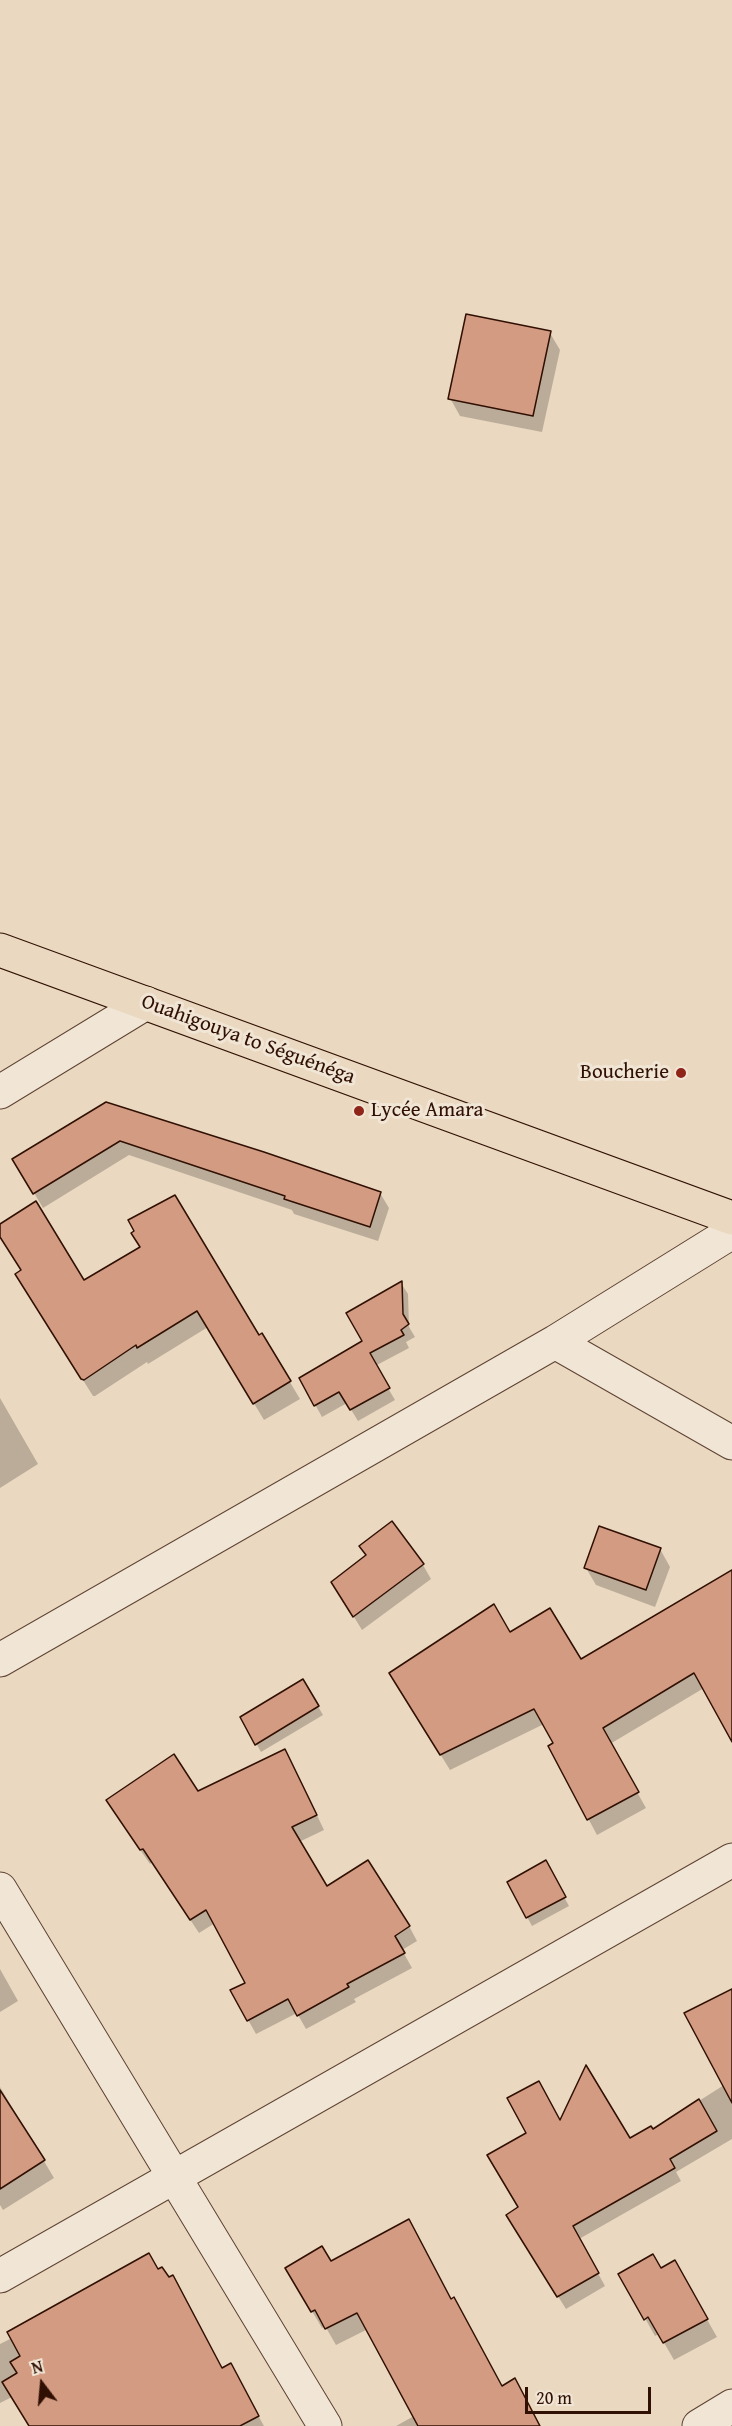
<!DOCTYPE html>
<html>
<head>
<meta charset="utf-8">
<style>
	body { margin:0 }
	#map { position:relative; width:732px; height:2426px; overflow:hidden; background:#ead8c0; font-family:"Gentium Book Plus",serif }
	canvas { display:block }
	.north { position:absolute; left:12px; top:2354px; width:60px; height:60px; -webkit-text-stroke:4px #f1e6d6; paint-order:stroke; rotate:344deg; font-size:16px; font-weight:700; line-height:24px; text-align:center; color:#301003 }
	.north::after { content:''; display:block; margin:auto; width:21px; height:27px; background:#301003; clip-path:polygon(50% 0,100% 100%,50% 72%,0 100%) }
	.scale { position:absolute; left:525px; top:2387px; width:126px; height:27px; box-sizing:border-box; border:3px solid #301003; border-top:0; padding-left:8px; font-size:18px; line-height:21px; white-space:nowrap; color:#301003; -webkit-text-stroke:4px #f1e6d6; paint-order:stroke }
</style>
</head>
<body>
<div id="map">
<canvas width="732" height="2426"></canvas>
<div class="north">N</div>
<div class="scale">20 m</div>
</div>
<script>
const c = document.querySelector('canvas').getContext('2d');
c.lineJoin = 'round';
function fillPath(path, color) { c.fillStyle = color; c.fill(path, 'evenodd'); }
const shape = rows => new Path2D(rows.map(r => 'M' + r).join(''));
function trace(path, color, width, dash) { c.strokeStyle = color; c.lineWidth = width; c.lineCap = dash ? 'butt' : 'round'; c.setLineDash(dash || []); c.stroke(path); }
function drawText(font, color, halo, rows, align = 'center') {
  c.font = font + ' "Gentium Book Plus",serif'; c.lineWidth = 6; c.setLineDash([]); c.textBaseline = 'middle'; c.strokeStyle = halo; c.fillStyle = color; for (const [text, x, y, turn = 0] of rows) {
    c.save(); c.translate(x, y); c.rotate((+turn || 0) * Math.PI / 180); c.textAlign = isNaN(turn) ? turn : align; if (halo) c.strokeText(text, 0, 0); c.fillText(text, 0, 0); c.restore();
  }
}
fillPath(shape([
	[550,333,560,350,542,432,460,416,450,398],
	[106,1103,380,1193,389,1208,378,1241,294,1214,292,1210,129,1155,43,1208,23,1174],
	[0,1225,84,1282,142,1248,258,1338,262,1335,300,1399,264,1420,208,1327,148,1364,147,1362,95,1396,93,1396,27,1291,22,1271,0,1235],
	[401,1283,408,1294,409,1327,415,1337,406,1342,409,1348,375,1366,395,1400,358,1421,347,1403,322,1417,301,1379,364,1342],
	[0,1398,38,1464,0,1488],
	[361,1547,423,1565,431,1579,362,1630,341,1596,367,1556],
	[660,1549,670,1567,655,1607,596,1585,586,1568],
	[732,1589,732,1739,704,1688,610,1744,646,1808,597,1835,550,1747,555,1743,544,1724,450,1770,400,1689,509,1634,581,1661],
	[303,1681,323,1715,261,1752,242,1718],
	[293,1765,324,1830,299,1842,327,1888,409,1926,417,1941,402,1950,412,1968,354,1999,356,2002,306,2029,297,2013,256,2034,232,1991,247,1983,215,1923,199,1933,152,1862,150,1864,116,1815],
	[545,1863,569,1906,532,1926,527,1917],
	[0,1969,18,2001,0,2012],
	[732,1997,732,2139,676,2172,681,2181,579,2239,605,2286,566,2309,515,2228,520,2207,560,2122,629,2140,652,2131,724,2085],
	[0,2087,54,2178,3,2210,0,2205],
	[674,2262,717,2337,674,2360,659,2334,655,2336,620,2274,660,2270],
	[331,2263,451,2300,502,2388,539,2426,396,2426,414,2416,368,2329,336,2345,325,2326,322,2328,287,2269],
	[12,2338,222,2369,239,2381,264,2426,50,2426,12,2397,0,2403,0,2344]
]), '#0003');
const building = shape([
	[466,314,551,331,533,416,448,399,466,314],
	[106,1102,264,1152,381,1192,370,1227,284,1199,285,1196,120,1141,33,1194,12,1159,106,1102],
	[175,1195,259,1335,262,1333,291,1381,253,1404,197,1311,137,1348,136,1345,84,1380,81,1379,15,1274,21,1270,0,1237,0,1224,36,1201,84,1280,140,1247,131,1233,134,1231,128,1220,175,1195],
	[402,1281,403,1314,409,1324,401,1330,404,1335,370,1353,390,1388,350,1410,339,1392,314,1406,299,1378,362,1341,346,1313,402,1281],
	[392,1521,424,1564,353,1617,331,1582,366,1555,359,1546,392,1521],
	[599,1526,661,1548,646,1590,584,1568,599,1526],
	[732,1570,732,1742,694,1673,603,1728,639,1792,587,1820,548,1746,553,1743,534,1709,440,1755,389,1673,494,1604,510,1632,550,1608,581,1659,732,1570],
	[303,1679,319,1706,255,1745,240,1717,303,1679],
	[285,1749,317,1815,292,1827,327,1886,368,1860,410,1926,395,1936,405,1953,347,1984,349,1987,297,2016,288,1999,247,2021,230,1990,245,1983,206,1910,190,1920,143,1849,140,1850,106,1800,174,1754,198,1791,285,1749],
	[546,1860,566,1897,526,1918,507,1882,546,1860],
	[732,1989,732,2103,684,2013,732,1989],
	[586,2065,630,2138,651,2126,653,2129,699,2099,717,2131,670,2159,675,2168,573,2226,599,2273,557,2297,506,2215,518,2207,487,2155,526,2133,507,2098,539,2081,560,2120,586,2065],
	[0,2090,45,2160,0,2189,0,2090],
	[409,2219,451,2299,454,2297,502,2386,515,2378,540,2426,418,2426,357,2313,325,2329,315,2310,311,2312,285,2268,322,2246,331,2261,409,2219],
	[149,2253,158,2269,162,2267,169,2277,173,2275,222,2368,231,2363,259,2416,240,2426,29,2426,2,2382,17,2373,10,2362,20,2356,7,2332,149,2253],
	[653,2254,661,2268,675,2260,708,2319,663,2343,648,2317,644,2320,618,2274,653,2254]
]);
fillPath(building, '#d39b82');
trace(building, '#301003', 1.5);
const street = shape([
	[0,1092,146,1003],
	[555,1342,732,1443],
	[0,1660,555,1342,732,1232],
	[0,1889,325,2426],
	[0,2276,732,1860],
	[699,2426,732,2406]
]);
const primary = shape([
	[0,950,732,1218]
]);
trace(street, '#5e4232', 35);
trace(primary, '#301003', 35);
trace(street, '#f1e6d6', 33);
trace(primary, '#ead8c0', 33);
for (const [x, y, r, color] of [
	[681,1073,6,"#8f2418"],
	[359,1111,6,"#8f2418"]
]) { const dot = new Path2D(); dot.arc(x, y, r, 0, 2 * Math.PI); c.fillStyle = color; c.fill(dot); trace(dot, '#f1e6d6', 2); }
drawText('21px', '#301003', '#f1e6d6', [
	["Ouahigouya to Séguénéga",248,1040,20]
]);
drawText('21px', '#301003', '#f1e6d6', [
	["Boucherie",669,1073],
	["Lycée Amara",371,1111,"left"]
], 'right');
</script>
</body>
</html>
